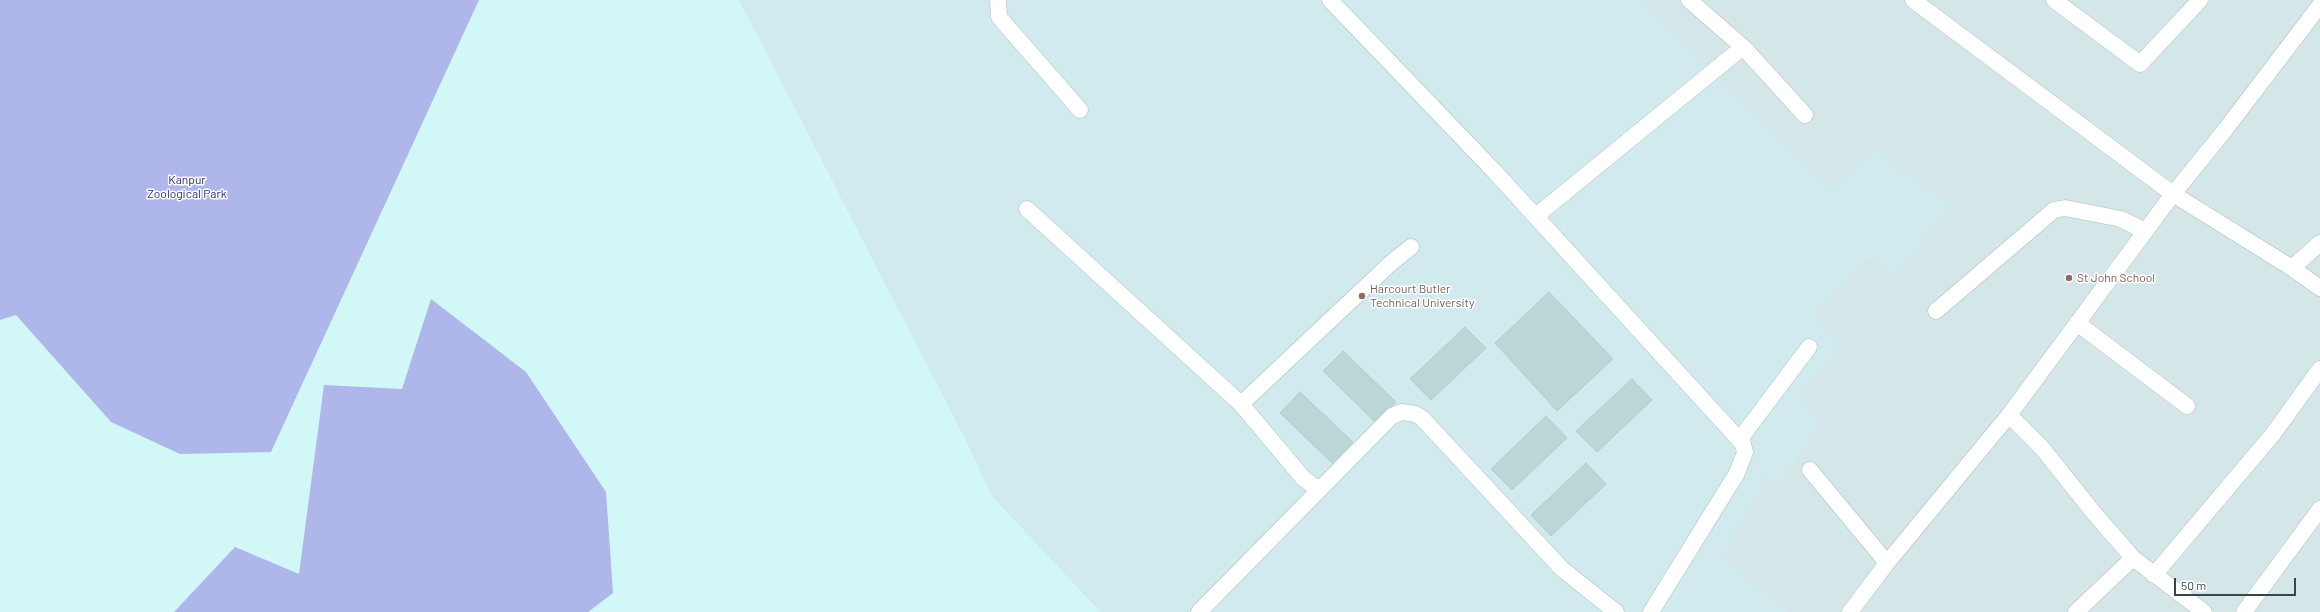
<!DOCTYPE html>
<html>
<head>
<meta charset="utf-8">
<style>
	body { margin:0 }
	#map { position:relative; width:2320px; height:612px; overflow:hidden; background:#e7f2f4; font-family:Barlow,sans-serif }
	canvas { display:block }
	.scale { position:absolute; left:2174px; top:578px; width:122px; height:18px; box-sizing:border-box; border:2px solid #354747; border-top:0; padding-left:5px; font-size:12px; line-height:14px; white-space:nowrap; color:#354747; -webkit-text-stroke:3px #fff; paint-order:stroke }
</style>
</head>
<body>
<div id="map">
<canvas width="2320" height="612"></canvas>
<div class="scale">50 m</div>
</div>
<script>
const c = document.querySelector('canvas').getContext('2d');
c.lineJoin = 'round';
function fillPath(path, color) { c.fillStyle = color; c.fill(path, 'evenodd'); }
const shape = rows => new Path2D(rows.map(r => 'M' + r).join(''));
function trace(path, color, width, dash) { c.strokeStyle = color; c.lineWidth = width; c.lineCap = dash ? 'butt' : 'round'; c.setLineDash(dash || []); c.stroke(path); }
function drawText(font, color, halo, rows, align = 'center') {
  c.font = font + ' Barlow,sans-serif'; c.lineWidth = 3; c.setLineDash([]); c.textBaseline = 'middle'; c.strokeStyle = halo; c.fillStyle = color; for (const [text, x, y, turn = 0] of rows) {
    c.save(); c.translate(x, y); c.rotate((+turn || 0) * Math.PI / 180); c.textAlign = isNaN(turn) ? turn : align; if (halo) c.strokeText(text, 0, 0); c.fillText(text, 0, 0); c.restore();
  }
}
fillPath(shape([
	[778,0,2320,0,2320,612,967,612]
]), '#d5e6e8');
fillPath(shape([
	[479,0,739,0,966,440,992,496,1101,612,0,612,0,320,16,315,111,422,271,452]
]), '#d1f7f6');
fillPath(shape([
	[739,0,1641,0,1832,189,1873,149,1953,206,1894,278,1869,258,1814,313,1842,345,1800,395,1822,424,1779,486,1766,478,1722,555,1789,612,1101,612,992,496,966,440]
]), '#d0eaee');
fillPath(shape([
	[0,0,479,0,271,452,180,454,111,422,16,315,0,320],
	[431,299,526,372,606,492,613,593,588,612,174,612,235,547,299,574,324,385,402,389]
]), '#aeb6ea');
const building = shape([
	[1549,292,1613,359,1557,411,1495,343,1549,292],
	[1465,327,1486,348,1431,400,1410,379,1465,327],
	[1343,351,1396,402,1374,421,1323,371,1343,351],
	[1632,379,1652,400,1597,452,1576,431,1632,379],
	[1300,392,1353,442,1332,463,1280,413,1300,392],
	[1546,416,1567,438,1512,490,1491,469,1546,416],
	[1586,463,1606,484,1551,536,1531,515,1586,463]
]);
fillPath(building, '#bcd5d6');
trace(building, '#afd0d1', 1);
const minor = shape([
	[998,0,999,17,1080,110],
	[1330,0,1495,172,1743,444,1745,452,1737,473,1651,612],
	[1913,0,2173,194,2292,268,2320,288],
	[2054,0,2140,64,2200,0],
	[1743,47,1805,115],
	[1027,209,1241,404,1303,478,1319,490],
	[1536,216,1743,47,1689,0],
	[2292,268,2320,243],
	[1936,311,2054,210,2065,208,2121,219,2145,231],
	[2077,323,2187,406],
	[1241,404,1391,263,1411,247],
	[2009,415,2042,448,2093,512,2133,558,2204,612],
	[1740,439,1809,347],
	[1810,470,1887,563],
	[2154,575,2273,434,2320,369],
	[1199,612,1392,416,1402,412,1415,414,1422,418,1562,569,1616,612],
	[1850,612,1887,563,2009,415,2173,194,2225,130,2320,5],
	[2076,612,2133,558],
	[2244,612,2320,509]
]);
trace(minor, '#a9bec0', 17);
trace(minor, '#fff', 16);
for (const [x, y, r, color] of [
	[2069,278,4,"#8d6e63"],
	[1362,296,4,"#8d6e63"]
]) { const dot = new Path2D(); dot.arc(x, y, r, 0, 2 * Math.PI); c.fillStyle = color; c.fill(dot); trace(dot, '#fff', 1.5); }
drawText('12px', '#29267b', '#fff', [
	["Kanpur",187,180],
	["Zoological Park",187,194]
]);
drawText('12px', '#785e54', '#fff', [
	["St John School",2077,278],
	["Harcourt Butler",1370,289],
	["Technical University",1370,303]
], 'left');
</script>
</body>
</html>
